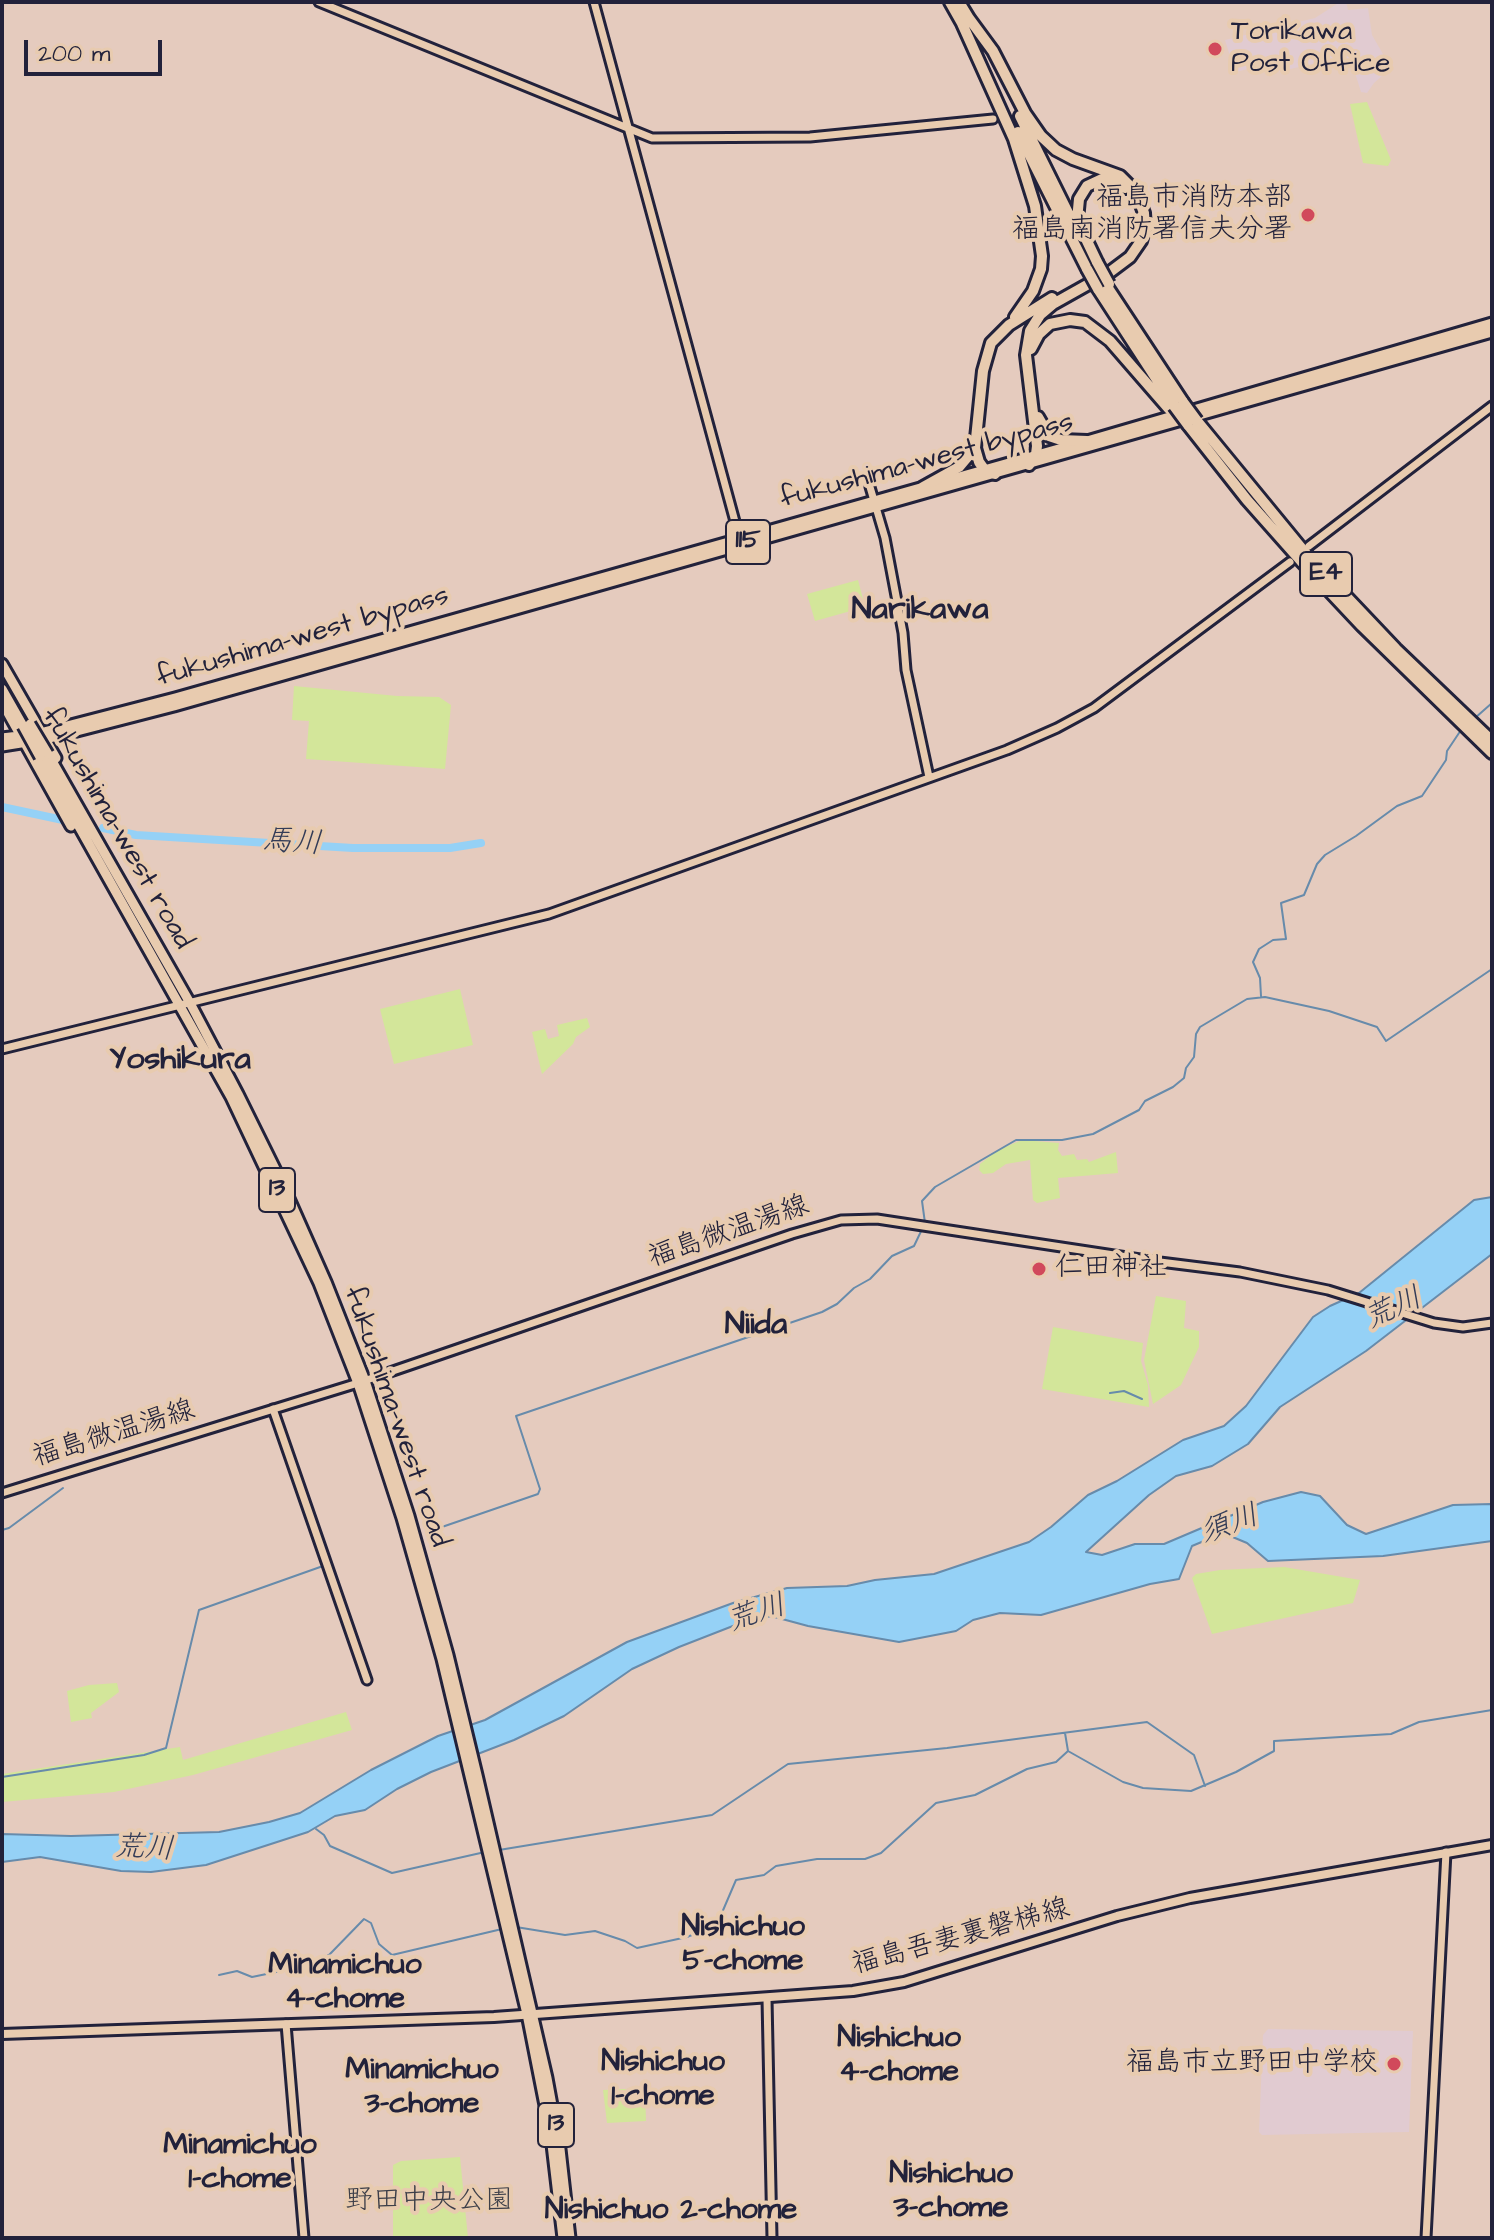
<!DOCTYPE html>
<html>
<head>
<meta charset="utf-8">
<style>
	body { margin:0 }
	#map { position:relative; width:1494px; height:2240px; overflow:hidden; background:#e5cbbe; font-family:"Architects Daughter",sans-serif }
	canvas { display:block }
	.frame { position:absolute; inset:0; border:4px solid #22223b; pointer-events:none }
	.scale { position:absolute; left:24px; top:40px; width:138px; height:36px; box-sizing:border-box; border:4px solid #22223b; border-top:0; padding-left:10px; font-size:24px; line-height:28px; white-space:nowrap; color:#22223b; -webkit-text-stroke:6px #e8cbaf; paint-order:stroke }
</style>
</head>
<body>
<div id="map">
<canvas width="1494" height="2240"></canvas>
<div class="frame"></div>
<div class="scale">200 m</div>
</div>
<script>
const c = document.querySelector('canvas').getContext('2d');
c.lineJoin = 'round';
function fillPath(path, color) { c.fillStyle = color; c.fill(path, 'evenodd'); }
const shape = rows => new Path2D(rows.map(r => 'M' + r).join(''));
function trace(path, color, width, dash) { c.strokeStyle = color; c.lineWidth = width; c.lineCap = dash ? 'butt' : 'round'; c.setLineDash(dash || []); c.stroke(path); }
function drawText(font, color, halo, rows, align = 'center') {
  c.font = font + ' "Architects Daughter","Klee One",sans-serif'; c.lineWidth = 8; c.setLineDash([]); c.textBaseline = 'middle'; c.strokeStyle = halo; c.fillStyle = color; for (const [text, x, y, turn = 0] of rows) {
    c.save(); c.translate(x, y); c.rotate((+turn || 0) * Math.PI / 180); c.textAlign = isNaN(turn) ? turn : align; if (halo) c.strokeText(text, 0, 0); c.fillText(text, 0, 0); c.restore();
  }
}
fillPath(shape([
	[1340,2,1346,2,1348,10,1368,8,1372,35,1391,68,1374,83,1367,93,1361,92,1351,60,1312,64,1269,74,1266,65,1235,72,1225,40,1315,18],
	[1268,2029,1413,2031,1409,2132,1262,2135,1259,2132,1263,2035]
]), '#e1cbd1');
fillPath(shape([
	[1367,102,1391,160,1388,166,1363,163,1350,104],
	[858,580,865,607,815,621,807,594],
	[294,686,397,696,439,697,451,705,445,769,306,759,309,721,292,720],
	[460,989,473,1045,394,1064,380,1009],
	[587,1018,590,1027,576,1037,573,1044,542,1074,532,1032,545,1029,548,1039,559,1036,557,1025],
	[1022,1140,1059,1143,1058,1150,1062,1156,1074,1154,1077,1160,1087,1159,1089,1162,1116,1152,1118,1173,1058,1178,1060,1198,1037,1203,1033,1200,1030,1160,1006,1164,993,1173,983,1174,979,1170,980,1164,998,1150],
	[1156,1296,1186,1301,1184,1328,1199,1331,1199,1347,1181,1385,1153,1404,1144,1360],
	[1053,1327,1143,1343,1141,1361,1148,1385,1149,1407,1042,1389],
	[1284,1567,1360,1580,1353,1603,1212,1634,1192,1578,1196,1574,1220,1570],
	[117,1683,119,1692,91,1713,92,1718,71,1722,67,1691,89,1685],
	[346,1712,352,1730,193,1775,114,1792,2,1802,2,1774,180,1747,183,1760],
	[645,2088,646,2121,607,2123,603,2090],
	[460,2157,468,2238,393,2238,393,2165,401,2161]
]), '#d3e69a');
const water = shape([
	[1492,1197,1492,1254,1366,1351,1280,1407,1248,1444,1212,1466,1176,1476,1149,1495,1086,1552,1102,1555,1135,1544,1164,1544,1263,1502,1301,1492,1320,1496,1347,1525,1366,1534,1453,1505,1492,1504,1492,1541,1383,1556,1268,1561,1247,1543,1223,1533,1192,1546,1179,1579,1150,1584,1041,1615,1000,1613,973,1620,956,1631,899,1642,808,1626,771,1616,738,1624,679,1647,632,1669,564,1716,514,1740,431,1772,397,1789,365,1810,335,1816,308,1832,206,1865,151,1872,121,1871,40,1857,2,1862,2,1834,71,1836,219,1832,269,1822,300,1813,371,1770,438,1736,485,1720,627,1642,733,1603,787,1588,847,1586,875,1580,934,1574,1029,1542,1051,1527,1088,1495,1117,1481,1183,1440,1224,1426,1246,1406,1313,1317,1330,1306,1359,1293,1474,1200,1492,1197]
]);
fillPath(water, '#95d1f6');
trace(water, '#678bab', 2);
trace(shape([
	[1475,718,1492,703],
	[1261,996,1260,978,1253,962,1259,949,1273,940,1286,939,1281,903,1304,895,1317,864,1325,855,1356,836,1397,806,1422,796,1446,760,1447,751,1461,730],
	[1110,1393,1124,1391,1142,1399],
	[439,1528,538,1494,540,1489,516,1416,822,1312,837,1304,854,1288,870,1279,892,1256,914,1246,925,1223,922,1201,935,1187,1016,1140,1062,1140,1093,1134,1139,1110,1145,1101,1173,1087,1184,1078,1186,1068,1194,1057,1196,1034,1200,1027,1247,999,1265,997,1329,1011,1377,1027,1386,1041,1492,969],
	[2,1530,9,1528,63,1488],
	[1065,1733,1068,1751,1123,1782,1143,1788,1191,1791,1236,1772,1274,1751,1274,1741,1391,1734,1419,1722,1492,1710],
	[2,1777,144,1755,166,1748,199,1610,323,1566],
	[316,1829,324,1835,330,1846,392,1873,485,1852],
	[499,1850,712,1815,788,1764,947,1748,1147,1722,1194,1755,1205,1786],
	[516,1927,565,1935,595,1931,625,1941,637,1948,687,1937,712,1927,718,1922,736,1880,764,1875,776,1866,817,1859,865,1859,881,1853,936,1803,975,1795,1027,1769,1056,1762,1068,1751],
	[219,1975,237,1971,252,1977,310,1965,329,1955,364,1919,371,1923,379,1944,392,1955,502,1929]
]), '#678bab', 2);
trace(shape([
	[2,807,63,820],
	[103,828,136,835,353,848,450,848,481,843]
]), '#95d1f6', 8);
const tertiary = shape([
	[319,2,652,138,810,137,993,119],
	[594,2,740,540],
	[870,487,885,538,903,633,906,670,929,777],
	[1309,546,1492,406],
	[2,1049,549,914,1007,750,1057,728,1094,708,1290,562],
	[273,1409,367,1680],
	[767,1999,772,2238],
	[286,2024,304,2238],
	[1426,2238,1446,1852]
]);
const secondary = shape([
	[2,1493,358,1383,792,1234,841,1220,877,1219,1160,1262,1240,1272,1328,1290,1434,1323,1463,1327,1492,1323]
]);
const primary = shape([
	[2,2034,494,2017,853,1991,904,1982,1117,1916,1190,1898,1492,1845]
]);
const trunk = shape([
	[2,664,56,758],
	[2,689,23,726],
	[2,702,71,826],
	[2,738,36,734,175,698,1087,441,1492,323],
	[2,746,46,739,174,706,1492,332],
	[48,754,190,1003,238,1094,283,1185,326,1282,365,1381,409,1516,448,1655,477,1775,547,2078,560,2149,570,2238],
	[40,757,231,1097,319,1283,358,1383,402,1518,442,1659,527,2014,551,2136,563,2238]
]);
const motorway = shape([
	[950,2,963,25],
	[959,2,970,20],
	[968,17,993,51,1025,113,1041,136,1056,150,1073,159,1120,176,1136,192,1144,213,1145,227,1141,241,1130,257,1110,272,1053,304,1040,315,1030,331,1026,355,1037,446,1036,454,1029,465],
	[960,19,1014,139,1035,206,1042,256,1041,269,1033,291,1015,317],
	[1020,116,1077,231],
	[1018,132,1087,269],
	[1097,262,1077,220,1079,199,1087,186,1102,179,1118,183,1125,188],
	[1106,285,1183,402],
	[1098,289,1174,406],
	[1031,349,1039,334,1050,324,1070,320,1085,322,1110,341,1169,409],
	[1038,417,1049,436,1061,440,1087,441],
	[1197,421,1307,555,1396,649,1492,741],
	[1188,425,1247,500,1301,561,1362,626,1492,753],
	[975,448,979,462,984,469,995,474],
	[923,487,959,467,975,448,983,371,991,343,1009,325,1052,298]
]);
trace(tertiary, '#22223b', 13);
trace(secondary, '#22223b', 13);
trace(primary, '#22223b', 14);
trace(trunk, '#22223b', 15);
trace(motorway, '#22223b', 16);
trace(tertiary, '#e8cbaf', 7);
trace(secondary, '#e8cbaf', 7);
trace(primary, '#e8cbaf', 8);
trace(trunk, '#e8cbaf', 9);
trace(motorway, '#e8cbaf', 10);
const trunkBridge = shape([
	[30,724,48,754],
	[23,726,40,757]
]);
const motorwayBridge = shape([
	[1097,262,1109,284],
	[1087,269,1098,289],
	[1183,402,1197,421],
	[1174,406,1188,425]
]);
trace(trunkBridge, '#22223b', 15, []);
trace(motorwayBridge, '#22223b', 16, []);
trace(trunkBridge, '#e8cbaf', 9);
trace(motorwayBridge, '#e8cbaf', 10);
for (const [x, y, r, color] of [
	[1215,49,8,"#d1495b"],
	[1308,215,8,"#d1495b"],
	[1039,1269,8,"#d1495b"],
	[1394,2064,8,"#d1495b"]
]) { const dot = new Path2D(); dot.arc(x, y, r, 0, 2 * Math.PI); c.fillStyle = color; c.fill(dot); trace(dot, '#e8cbaf', 3); }
for (const [x, y, w] of [
	[748,542,44],
	[1326,574,52],
	[277,1190,36],
	[556,2125,36]
]) { const box = new Path2D(); box.roundRect(x - w / 2, y - 22, w, 44, 6); c.fillStyle = '#e8cbaf'; c.fill(box); trace(box, '#22223b', 2); }
drawText('bold 26px', '#22223b', null, [
	["115",748,542],
	["E4",1326,574],
	["13",277,1190],
	["13",556,2125]
]);
drawText('28px', '#22223b', '#e8cbaf', [
	["Torikawa",1231,33],
	["Post Office",1231,65],
	["福島市消防本部",1292,199,"right"],
	["福島南消防署信夫分署",1292,231,"right"],
	["仁田神社",1055,1269],
	["福島市立野田中学校",1378,2064,"right"]
], 'left');
drawText('28px', '#22223b', '#e8cbaf', [
	["fukushima-west bypass",927,462,-15],
	["fukushima-west bypass",303,638,-16],
	["fukushima-west road",116,829,60],
	["福島微温湯線",729,1233,-19],
	["fukushima-west road",395,1417,71],
	["福島微温湯線",114,1435,-17],
	["福島吾妻裏磐梯線",961,1938,-15]
]);
drawText('28px', '#3d3f49', '#e8cbaf', [
	["野田中央公園",429,2202]
]);
drawText('italic 30px', '#333c57', '#e8cbaf', [
	["馬川",292,844,4],
	["荒川",1394,1310,-24],
	["須川",1230,1526,-20],
	["荒川",757,1615,-18],
	["荒川",144,1850,3]
]);
drawText('bold 30px', '#22223b', '#e8cbaf', [
	["Nishichuo",743,1929],
	["5-chome",743,1963],
	["Minamichuo",345,1967],
	["4-chome",345,2001],
	["Nishichuo",899,2040],
	["4-chome",899,2074],
	["Nishichuo",663,2064],
	["1-chome",663,2098],
	["Minamichuo",422,2072],
	["3-chome",422,2106],
	["Minamichuo",240,2147],
	["1-chome",240,2181],
	["Nishichuo",951,2176],
	["3-chome",951,2210],
	["Nishichuo 2-chome",671,2212]
]);
drawText('bold 32px', '#22223b', '#e8cbaf', [
	["Narikawa",920,611],
	["Yoshikura",180,1061],
	["Niida",756,1326]
]);
</script>
</body>
</html>
